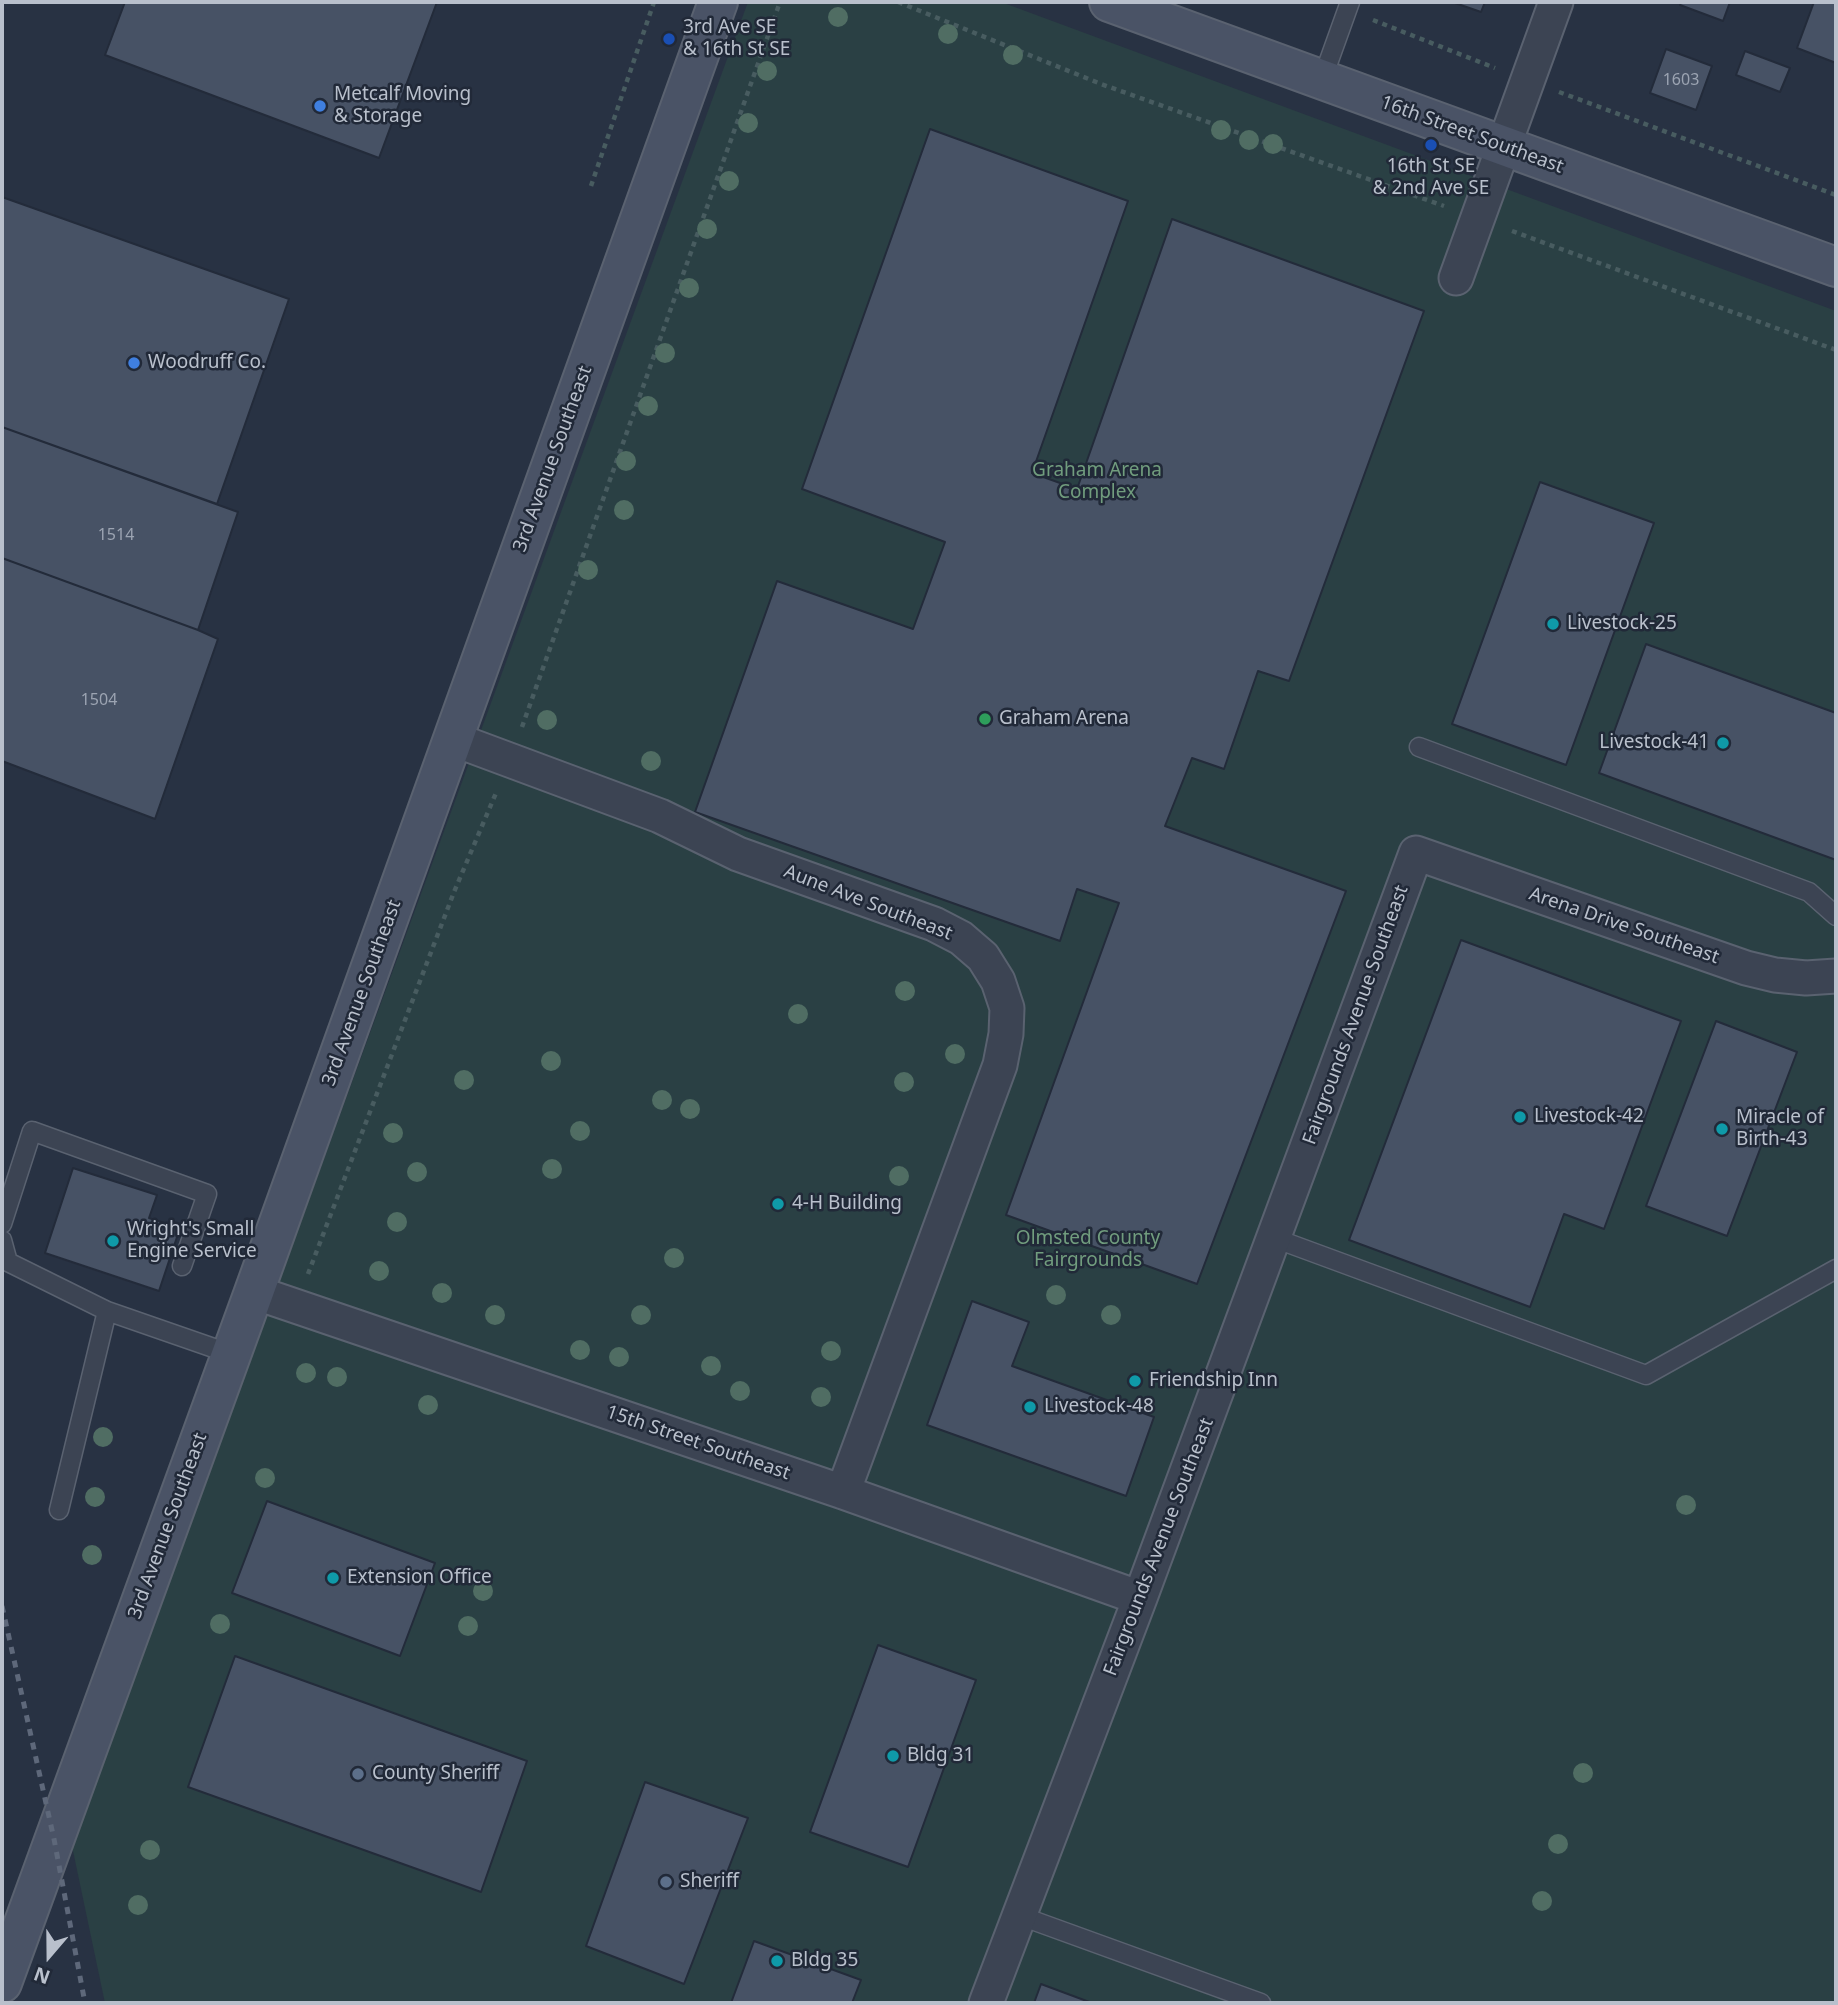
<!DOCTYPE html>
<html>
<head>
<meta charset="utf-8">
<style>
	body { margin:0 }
	#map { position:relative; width:1838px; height:2005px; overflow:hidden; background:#283243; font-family:"Noto Sans",sans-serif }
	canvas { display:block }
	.frame { position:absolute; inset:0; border:4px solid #b9c0cc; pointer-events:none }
	.north { position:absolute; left:14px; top:1921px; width:70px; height:70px; -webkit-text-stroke:5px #212938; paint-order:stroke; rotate:200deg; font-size:19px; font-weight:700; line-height:28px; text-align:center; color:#b9c0cc }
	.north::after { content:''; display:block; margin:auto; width:24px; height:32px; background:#b9c0cc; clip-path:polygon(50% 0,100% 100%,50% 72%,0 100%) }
</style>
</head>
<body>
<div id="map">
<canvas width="1838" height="2005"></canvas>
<div class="frame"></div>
<div class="north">N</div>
</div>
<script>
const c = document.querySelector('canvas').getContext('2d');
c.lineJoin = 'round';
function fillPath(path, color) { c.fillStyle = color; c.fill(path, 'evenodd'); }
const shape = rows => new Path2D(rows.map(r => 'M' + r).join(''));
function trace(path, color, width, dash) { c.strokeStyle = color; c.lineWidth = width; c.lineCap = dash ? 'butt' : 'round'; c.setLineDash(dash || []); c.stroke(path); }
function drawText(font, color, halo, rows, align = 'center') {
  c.font = font + ' "Noto Sans",sans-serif'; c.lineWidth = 5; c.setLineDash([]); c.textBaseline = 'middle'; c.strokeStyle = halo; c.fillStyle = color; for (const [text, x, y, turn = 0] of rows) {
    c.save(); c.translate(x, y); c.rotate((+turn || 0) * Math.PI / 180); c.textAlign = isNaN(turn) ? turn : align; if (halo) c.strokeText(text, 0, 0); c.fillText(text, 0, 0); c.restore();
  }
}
fillPath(shape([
	[748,2,1001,2,1836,311,1836,2003,105,2003,72,1846]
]), '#2a4044');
const building = shape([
	[125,2,437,2,379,158,105,55,125,2],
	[1452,2,1485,2,1481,12,1452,2],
	[1681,2,1730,2,1723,21,1680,5,1681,2],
	[1814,2,1836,2,1836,63,1797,48,1814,2],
	[1666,49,1712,66,1696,110,1650,93,1666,49],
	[1745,51,1790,68,1780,92,1736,75,1745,51],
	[930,129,1128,201,1032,473,1077,489,1172,219,1424,311,1289,681,1258,671,1224,769,1192,758,1165,826,1346,891,1197,1284,1006,1215,1119,903,1077,889,1060,941,695,812,777,581,913,629,945,542,802,489,930,129],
	[2,197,289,299,217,504,2,427,2,197],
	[2,427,238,512,198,630,2,558,2,427],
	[1540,482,1654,523,1566,765,1452,724,1540,482],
	[2,558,198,630,218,639,155,819,2,761,2,558],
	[1646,644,1836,713,1836,860,1599,773,1646,644],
	[1461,940,1681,1021,1604,1229,1564,1214,1530,1307,1349,1240,1461,940],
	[1716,1021,1797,1052,1727,1236,1646,1206,1716,1021],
	[73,1168,157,1195,149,1218,180,1228,159,1291,45,1253,73,1168],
	[972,1301,1029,1322,1012,1366,1154,1417,1126,1496,927,1425,972,1301],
	[267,1501,435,1563,400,1656,232,1593,267,1501],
	[878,1645,976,1680,908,1867,810,1832,878,1645],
	[235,1656,527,1761,481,1892,188,1787,235,1656],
	[645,1782,748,1818,684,1984,586,1946,645,1782],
	[754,1941,861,1980,852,2003,731,2003,754,1941],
	[1041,1984,1092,2003,1034,2003,1041,1984]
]);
fillPath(building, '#475265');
trace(building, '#232b3a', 2);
const service = shape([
	[1322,80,1350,2],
	[1419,747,1809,892,1836,916],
	[2,1224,32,1131,207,1194,182,1266],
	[1274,1238,1646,1375,1836,1269],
	[2,1240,8,1262,107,1311],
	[59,1510,107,1311,231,1354],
	[1018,1915,1261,2003]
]);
const minor = shape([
	[1456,278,1556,2],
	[453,739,660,816,738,854,934,924,961,938,983,957,998,981,1007,1008,1006,1034,1000,1065,843,1492],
	[254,1292,843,1492,1140,1598],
	[986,2003,1140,1598,1416,853,1746,968,1775,975,1806,978,1836,976]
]);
const secondary = shape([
	[1109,2,1836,267],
	[2,1983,254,1292,718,2]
]);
trace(service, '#5a6270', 21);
trace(minor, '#5a6270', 37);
trace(secondary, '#5a6270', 42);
trace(shape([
	[898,2,1101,84,1444,206],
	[1373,20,1495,68],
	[1559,92,1836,195],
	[591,186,654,2],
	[1512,231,1836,350],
	[522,727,780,2],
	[308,1274,454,892,496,793]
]), '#485c60', 4.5, [5, 5]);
trace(service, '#3c4453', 18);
trace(minor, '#3c4453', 33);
trace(secondary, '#4a5366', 38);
trace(shape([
	[2,1606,54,1839,85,2003]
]), '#5e687a', 5, [7, 7]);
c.fillStyle = '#506d63';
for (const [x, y] of [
	[838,17],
	[948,34],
	[1013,55],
	[767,71],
	[748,123],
	[1221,130],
	[1249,140],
	[1273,144],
	[729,181],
	[707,229],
	[689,288],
	[665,353],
	[648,406],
	[626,461],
	[624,510],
	[588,570],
	[547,720],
	[651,761],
	[905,991],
	[798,1014],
	[955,1054],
	[551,1061],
	[464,1080],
	[904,1082],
	[662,1100],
	[690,1109],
	[580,1131],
	[393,1133],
	[552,1169],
	[417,1172],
	[899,1176],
	[397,1222],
	[674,1258],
	[379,1271],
	[442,1293],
	[1056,1295],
	[495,1315],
	[641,1315],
	[1111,1315],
	[580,1350],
	[831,1351],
	[619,1357],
	[711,1366],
	[306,1373],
	[337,1377],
	[740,1391],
	[821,1397],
	[428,1405],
	[103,1437],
	[265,1478],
	[95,1497],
	[1686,1505],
	[92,1555],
	[483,1591],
	[220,1624],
	[468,1626],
	[1583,1773],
	[1558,1844],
	[150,1850],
	[1542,1901],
	[138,1905]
]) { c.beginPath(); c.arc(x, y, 10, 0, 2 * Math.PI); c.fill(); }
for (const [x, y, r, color] of [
	[669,39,7,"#1a4fb4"],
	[320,106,7,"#3f7fe0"],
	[1431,145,7,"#1a4fb4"],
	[134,363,7,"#3f7fe0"],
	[1553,624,7,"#0f9aa8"],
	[985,719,7,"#2e9e5b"],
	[1723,743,7,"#0f9aa8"],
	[1520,1117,7,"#0f9aa8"],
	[1722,1129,7,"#0f9aa8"],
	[778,1204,7,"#0f9aa8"],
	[113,1241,7,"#0f9aa8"],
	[1135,1381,7,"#0f9aa8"],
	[1030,1407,7,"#0f9aa8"],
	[333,1578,7,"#0f9aa8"],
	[893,1756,7,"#0f9aa8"],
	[358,1774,7,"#5c6f8a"],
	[666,1882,7,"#5c6f8a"],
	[777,1961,7,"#0f9aa8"]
]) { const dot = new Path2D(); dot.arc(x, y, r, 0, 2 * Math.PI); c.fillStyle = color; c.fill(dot); trace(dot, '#212938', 2.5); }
drawText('16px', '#9ca4b2', null, [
	["1603",1681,80],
	["1514",116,535],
	["1504",99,700]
]);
drawText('19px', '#b9c0cc', '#212938', [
	["3rd Ave SE",683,28],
	["& 16th St SE",683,50],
	["Metcalf Moving",334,95],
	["& Storage",334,117],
	["16th St SE",1431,167,"center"],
	["& 2nd Ave SE",1431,189,"center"],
	["Woodruff Co.",148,363],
	["Livestock-25",1567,624],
	["Graham Arena",999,719],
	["Livestock-41",1709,743,"right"],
	["Livestock-42",1534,1117],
	["Miracle of",1736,1118],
	["Birth-43",1736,1140],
	["4-H Building",792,1204],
	["Wright's Small",127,1230],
	["Engine Service",127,1252],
	["Friendship Inn",1149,1381],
	["Livestock-48",1044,1407],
	["Extension Office",347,1578],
	["Bldg 31",907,1756],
	["County Sheriff",372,1774],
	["Sheriff",680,1882],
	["Bldg 35",791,1961]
], 'left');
drawText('19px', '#b9c0cc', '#212938', [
	["16th Street Southeast",1472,135,20],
	["3rd Avenue Southeast",553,459,-70],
	["Aune Ave Southeast",868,903,21],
	["Arena Drive Southeast",1624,926,19],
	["3rd Avenue Southeast",362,993,-70],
	["Fairgrounds Avenue Southeast",1356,1015,-70],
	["15th Street Southeast",698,1443,19],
	["3rd Avenue Southeast",168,1526,-70],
	["Fairgrounds Avenue Southeast",1159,1547,-69]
]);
drawText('19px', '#719d7e', '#212938', [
	["Graham Arena",1097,471],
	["Complex",1097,493],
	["Olmsted County",1088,1239],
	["Fairgrounds",1088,1261]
]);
</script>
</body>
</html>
